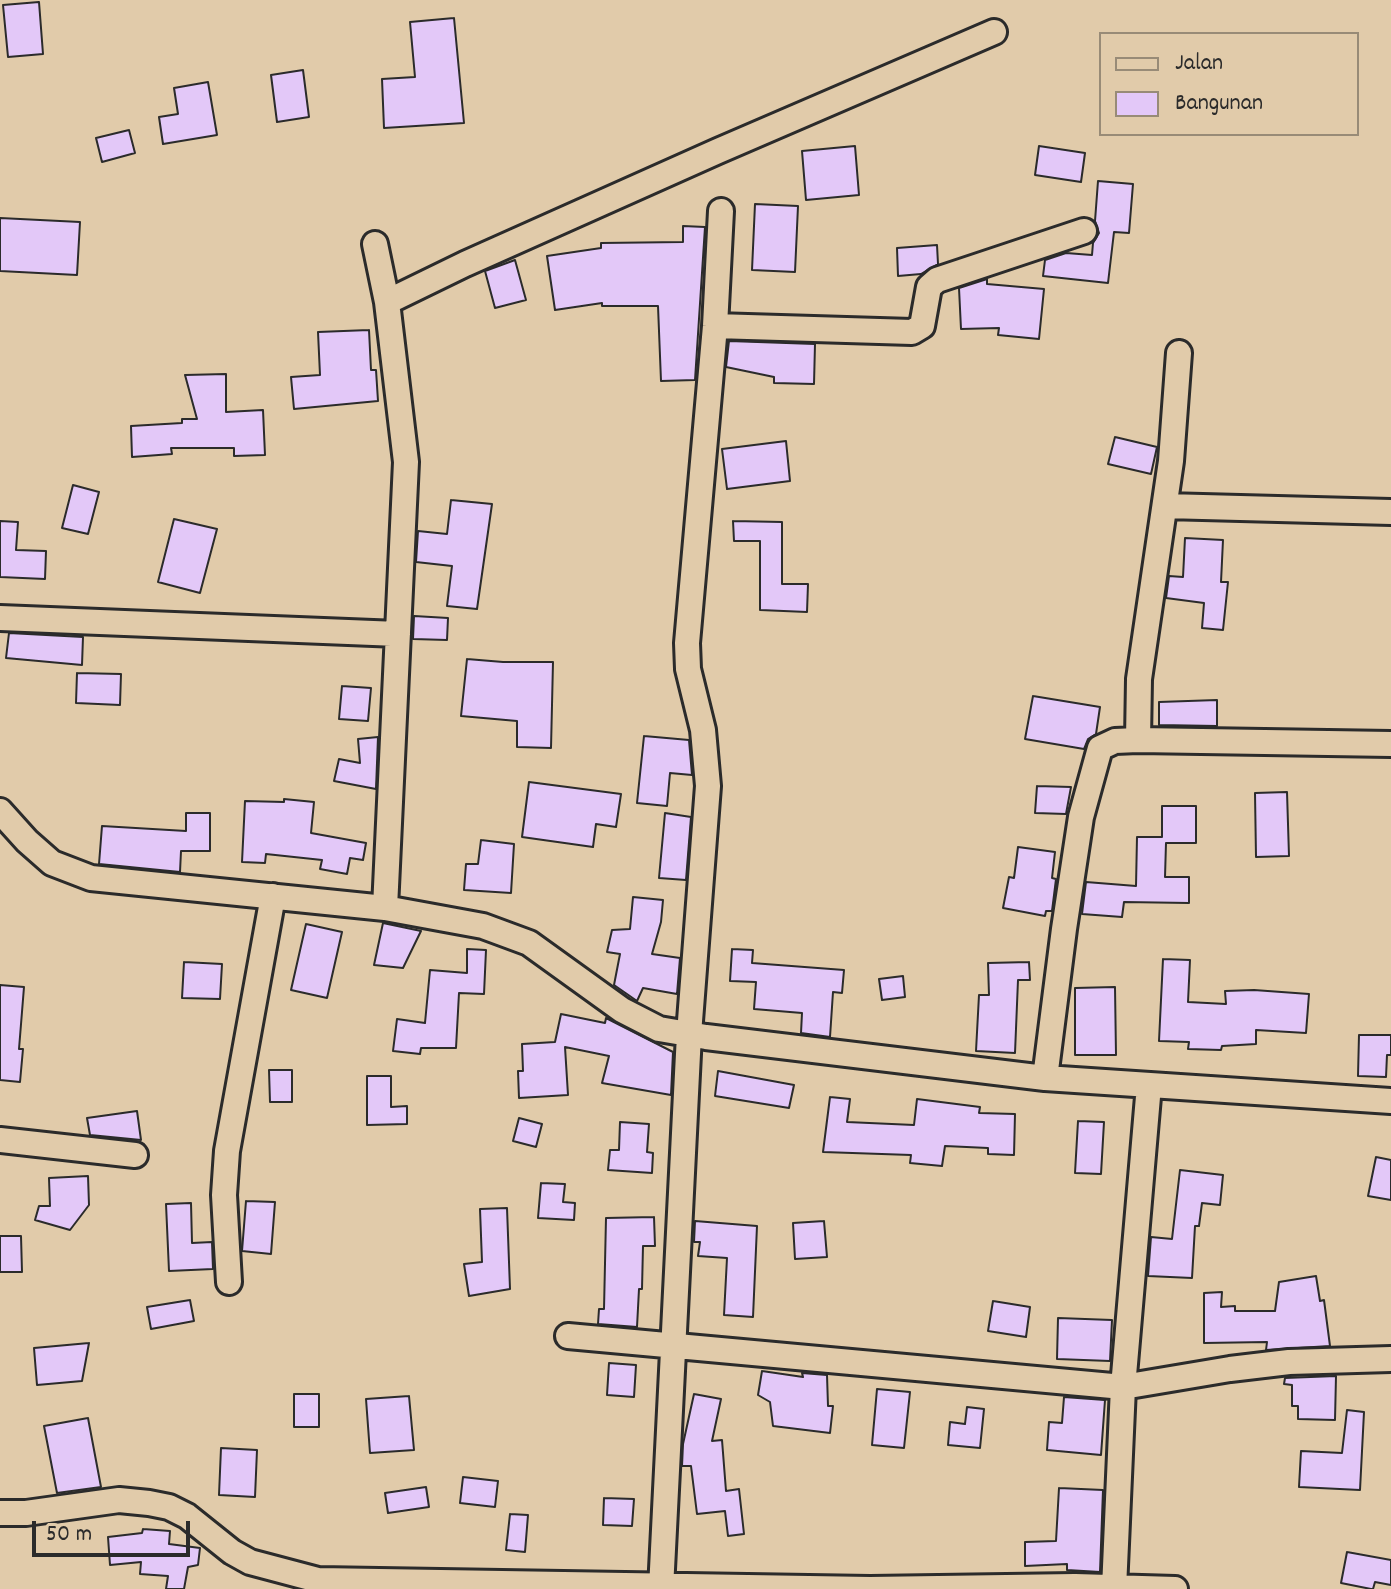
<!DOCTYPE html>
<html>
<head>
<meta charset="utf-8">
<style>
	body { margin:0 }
	#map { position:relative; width:1391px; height:1589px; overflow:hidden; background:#e1cbaa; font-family:Dekko,sans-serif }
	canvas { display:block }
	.legend { position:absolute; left:1099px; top:32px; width:260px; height:104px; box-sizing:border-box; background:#e1cbaa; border:2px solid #988b77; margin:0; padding:10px 14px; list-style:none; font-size:24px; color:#2b2b2b }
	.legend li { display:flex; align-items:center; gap:16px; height:40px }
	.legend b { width:40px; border:2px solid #988b77 }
	.scale { position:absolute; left:32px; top:1521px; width:158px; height:36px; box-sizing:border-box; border:4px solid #2b2b2b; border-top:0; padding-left:10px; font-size:24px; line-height:28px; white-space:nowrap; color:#2b2b2b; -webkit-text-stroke:6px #e1cbaa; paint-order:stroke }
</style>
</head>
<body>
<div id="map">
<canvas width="1391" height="1589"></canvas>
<ul class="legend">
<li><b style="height:10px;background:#e1cbaa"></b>Jalan</li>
<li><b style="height:22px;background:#e3c8f8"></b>Bangunan</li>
</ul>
<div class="scale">50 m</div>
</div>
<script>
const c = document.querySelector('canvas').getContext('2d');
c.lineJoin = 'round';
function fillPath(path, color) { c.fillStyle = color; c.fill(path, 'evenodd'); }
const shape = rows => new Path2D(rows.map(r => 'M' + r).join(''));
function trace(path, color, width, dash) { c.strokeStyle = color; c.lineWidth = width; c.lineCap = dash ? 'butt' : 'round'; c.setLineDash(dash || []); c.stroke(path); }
const building = shape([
	[39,2,43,54,8,57,3,5,39,2],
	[454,18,464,123,384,128,382,79,415,77,410,22,454,18],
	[303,70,309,117,277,122,271,75,303,70],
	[208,82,217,135,163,144,159,117,178,114,174,88,208,82],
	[129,130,135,153,102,162,96,138,129,130],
	[855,146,859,195,806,200,802,151,855,146],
	[1039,146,1085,153,1081,182,1035,175,1039,146],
	[1098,181,1133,184,1129,233,1114,232,1108,283,1043,276,1045,260,1066,253,1092,255,1093,243,1099,233,1095,221,1098,181],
	[755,204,798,206,795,272,752,270,755,204],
	[0,218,80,222,77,275,0,271,0,218],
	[683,226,705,227,695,380,661,381,658,306,602,306,602,303,555,310,547,256,601,248,601,243,683,242,683,226],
	[937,245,938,264,921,274,898,276,897,248,937,245],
	[515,260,526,300,495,308,485,271,515,260],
	[987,279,987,284,1044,289,1039,339,998,335,999,328,961,329,959,288,987,279],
	[369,330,371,370,376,370,378,401,294,409,291,377,320,375,318,332,369,330],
	[729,341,815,344,814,384,774,383,774,377,726,367,729,341],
	[226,374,226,412,263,410,265,455,234,456,234,448,171,448,172,454,132,457,131,426,182,423,182,419,197,419,185,375,226,374],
	[1115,437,1157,447,1151,474,1108,464,1115,437],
	[786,441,790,481,727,489,722,449,786,441],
	[73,485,99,492,88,534,62,528,73,485],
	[451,500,492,504,477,609,447,606,452,566,416,562,418,531,447,534,451,500],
	[174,519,217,529,200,593,158,582,174,519],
	[0,521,18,522,16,550,46,551,45,579,0,577,0,521],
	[733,521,782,522,782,584,808,584,807,612,760,610,760,541,734,541,733,521],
	[1185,538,1223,540,1221,582,1228,582,1223,630,1202,628,1204,603,1166,598,1169,576,1183,577,1185,538],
	[414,616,448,618,447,640,413,639,414,616],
	[9,633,83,637,82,665,6,658,9,633],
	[467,659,503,662,553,662,551,748,517,747,517,721,461,716,467,659],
	[77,673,121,674,120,705,76,703,77,673],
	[342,686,371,688,368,721,339,719,342,686],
	[1033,696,1100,707,1096,734,1088,739,1084,749,1025,739,1033,696],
	[1217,700,1217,726,1159,725,1159,702,1217,700],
	[644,736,689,740,692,775,670,773,667,806,637,803,644,736],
	[378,737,376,789,334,781,339,759,360,763,358,739,378,737],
	[529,782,621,794,616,827,596,824,593,847,522,837,529,782],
	[1037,786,1071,787,1066,814,1035,813,1037,786],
	[1287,792,1289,856,1256,857,1255,793,1287,792],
	[284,799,314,802,311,833,366,843,363,860,350,858,347,874,320,869,322,860,266,854,265,863,242,862,245,801,284,802,284,799],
	[1162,806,1196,806,1196,843,1166,843,1165,877,1189,877,1189,903,1124,902,1122,917,1082,914,1086,882,1136,886,1137,837,1162,837,1162,806],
	[186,813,210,813,210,851,181,851,180,872,99,864,102,826,186,831,186,813],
	[665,813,691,817,686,880,659,878,665,813],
	[481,840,514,844,511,893,464,890,466,864,478,864,481,840],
	[1018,847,1055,852,1052,878,1056,879,1052,911,1046,911,1045,916,1003,908,1009,877,1014,878,1018,847],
	[633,897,663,900,661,922,652,954,680,958,677,994,643,988,637,1001,614,985,620,954,607,952,612,930,630,929,633,897],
	[383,923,421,931,403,968,374,965,383,923],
	[306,924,342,932,327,998,291,990,306,924],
	[467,949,486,950,484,994,459,993,456,1048,421,1048,420,1054,393,1051,397,1019,425,1023,430,970,467,973,467,949],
	[732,949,753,950,752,963,844,970,842,993,833,992,830,1037,801,1033,802,1013,754,1009,756,982,730,981,732,949],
	[1163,959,1190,960,1188,1002,1226,1004,1225,991,1254,990,1309,994,1306,1033,1256,1030,1256,1044,1222,1046,1221,1050,1188,1049,1189,1042,1159,1041,1163,959],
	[184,962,222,964,220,999,182,998,184,962],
	[1029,962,1030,980,1018,980,1015,1053,976,1051,979,995,989,995,988,963,1029,962],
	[903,976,905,997,882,1000,879,979,903,976],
	[0,985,24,987,19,1049,23,1049,20,1082,0,1080,0,985],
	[1115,987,1116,1055,1075,1055,1075,988,1115,987],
	[561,1014,605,1023,606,1018,673,1052,671,1095,602,1083,609,1056,565,1047,568,1095,519,1098,518,1071,523,1071,522,1044,555,1042,561,1014],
	[1359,1035,1391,1035,1391,1055,1387,1055,1386,1077,1358,1076,1359,1035],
	[269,1070,292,1070,292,1102,270,1102,269,1070],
	[718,1071,794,1085,789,1108,715,1096,718,1071],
	[367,1076,391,1076,391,1107,407,1106,407,1124,367,1125,367,1076],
	[830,1097,850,1099,847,1122,914,1125,917,1099,980,1107,979,1113,1015,1114,1014,1155,988,1154,988,1148,945,1146,942,1166,910,1163,911,1155,823,1152,830,1097],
	[137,1111,141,1140,90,1135,87,1118,137,1111],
	[519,1118,542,1124,536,1147,513,1141,519,1118],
	[1078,1121,1104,1122,1101,1174,1075,1173,1078,1121],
	[620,1122,649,1124,647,1152,653,1153,652,1173,608,1170,610,1150,619,1150,620,1122],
	[1376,1157,1391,1160,1391,1200,1368,1196,1376,1157],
	[1180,1170,1223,1175,1220,1205,1202,1203,1199,1226,1195,1226,1192,1278,1148,1276,1151,1237,1172,1239,1180,1170],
	[88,1176,89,1205,70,1230,35,1220,39,1206,50,1206,49,1178,88,1176],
	[541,1183,565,1184,563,1202,575,1203,574,1220,538,1218,541,1183],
	[246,1201,275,1202,271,1254,242,1251,246,1201],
	[191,1203,192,1243,212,1242,213,1269,169,1271,166,1204,191,1203],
	[507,1208,510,1289,469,1296,464,1264,482,1262,480,1209,507,1208],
	[654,1217,655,1246,643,1246,642,1289,639,1289,637,1327,598,1324,599,1309,604,1309,606,1218,654,1217],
	[695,1221,757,1226,753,1317,724,1315,727,1258,698,1256,700,1242,694,1242,695,1221],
	[824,1221,827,1257,795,1259,793,1223,824,1221],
	[0,1236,21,1236,22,1272,0,1272,0,1236],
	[1316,1276,1320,1301,1324,1300,1330,1346,1266,1350,1267,1342,1204,1343,1204,1293,1222,1292,1221,1307,1235,1306,1235,1311,1275,1311,1279,1282,1316,1276],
	[190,1300,194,1321,151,1329,147,1307,190,1300],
	[993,1301,1030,1307,1026,1337,988,1331,993,1301],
	[1058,1318,1112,1320,1110,1361,1057,1359,1058,1318],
	[89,1343,82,1381,37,1385,34,1348,89,1343],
	[609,1363,636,1365,634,1397,607,1395,609,1363],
	[762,1371,803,1377,802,1373,827,1375,828,1406,833,1406,830,1433,773,1426,770,1402,758,1395,762,1371],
	[1336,1376,1335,1420,1298,1419,1298,1406,1292,1406,1292,1385,1284,1384,1285,1378,1336,1376],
	[877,1389,910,1392,904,1448,872,1445,877,1389],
	[294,1394,319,1394,319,1427,294,1427,294,1394],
	[694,1394,721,1399,712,1441,722,1440,726,1491,739,1489,744,1534,728,1536,725,1511,697,1514,691,1466,682,1466,683,1444,694,1394],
	[409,1396,414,1450,370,1453,366,1399,409,1396],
	[1064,1397,1105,1400,1101,1455,1047,1450,1049,1422,1062,1423,1064,1397],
	[967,1407,984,1409,980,1448,948,1445,950,1422,965,1424,967,1407],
	[1347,1410,1364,1412,1360,1490,1299,1487,1301,1451,1342,1453,1347,1410],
	[88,1418,101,1487,57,1493,44,1426,88,1418],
	[221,1448,257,1450,255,1497,219,1495,221,1448],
	[463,1477,498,1481,495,1507,460,1503,463,1477],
	[426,1487,429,1507,388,1513,385,1493,426,1487],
	[1059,1488,1103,1490,1100,1572,1067,1570,1067,1564,1025,1566,1025,1542,1056,1541,1059,1488],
	[604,1498,634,1499,632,1526,603,1525,604,1498],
	[510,1514,528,1515,525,1552,506,1550,510,1514],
	[143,1529,170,1531,169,1544,200,1548,198,1565,188,1567,184,1589,166,1589,168,1576,140,1574,141,1562,110,1565,108,1537,142,1533,143,1529],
	[1347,1552,1391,1560,1391,1585,1375,1582,1373,1589,1371,1589,1341,1583,1347,1552]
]);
fillPath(building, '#e3c8f8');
trace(building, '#2b2b2b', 2);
const minor = shape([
	[375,244,387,302,406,462,385,908],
	[387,302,465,264,718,151,994,32],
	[715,326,912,332,922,326,929,287,937,280,1084,231],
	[1165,506,1391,512],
	[0,618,398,634],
	[1138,740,1139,679,1171,461,1179,353],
	[0,811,27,841,52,863,91,878,385,908,483,926,529,943,622,1010,659,1029,706,1037,1045,1078,1391,1101],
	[1045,1078,1064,929,1081,817,1100,748,1115,741,1138,740,1391,744],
	[0,1140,135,1155],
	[229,1282,224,1195,227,1151,273,896],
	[568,1336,1123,1387,1230,1369,1289,1362,1391,1359],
	[0,1513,26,1513,119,1500,149,1503,169,1507,187,1516,232,1552,250,1562,318,1580,870,1589,1075,1586,1175,1589],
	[661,1589,689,1034,708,786,703,730,688,669,687,643,715,326,721,211],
	[1114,1589,1123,1387,1149,1085]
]);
trace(minor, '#2b2b2b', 30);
trace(minor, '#e1cbaa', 24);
</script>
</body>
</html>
